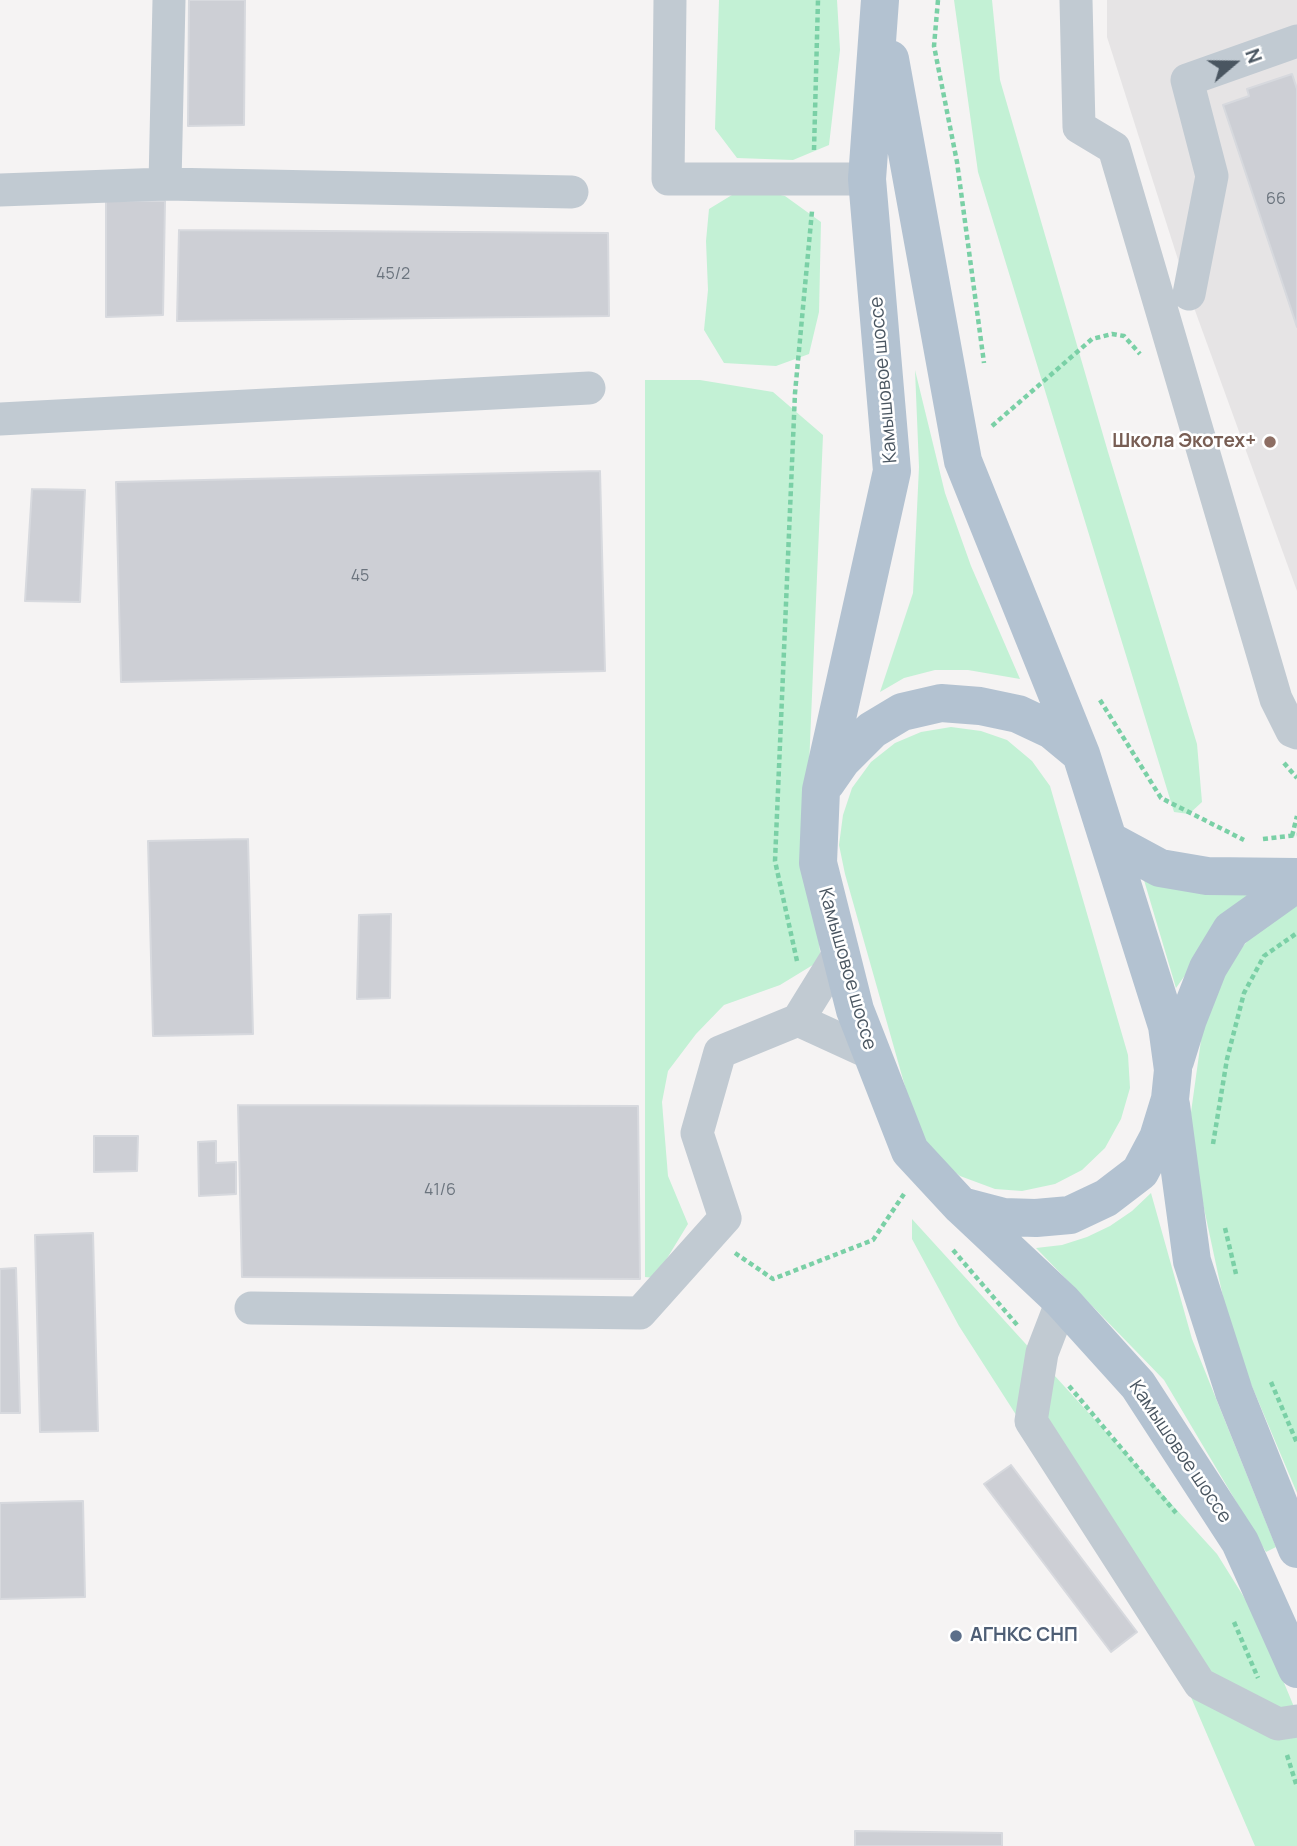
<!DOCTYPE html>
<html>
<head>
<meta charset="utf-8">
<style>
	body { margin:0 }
	#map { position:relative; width:1297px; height:1846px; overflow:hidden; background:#f5f3f3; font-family:Manrope,sans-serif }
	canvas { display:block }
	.north { position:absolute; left:1199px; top:28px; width:70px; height:70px; -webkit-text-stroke:5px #fff; paint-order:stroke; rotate:70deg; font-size:19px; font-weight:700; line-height:28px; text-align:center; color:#4a5661 }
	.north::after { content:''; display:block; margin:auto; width:24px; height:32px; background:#4a5661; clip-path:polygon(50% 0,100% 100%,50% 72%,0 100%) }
</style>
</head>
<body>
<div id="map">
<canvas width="1297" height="1846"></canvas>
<div class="north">N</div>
</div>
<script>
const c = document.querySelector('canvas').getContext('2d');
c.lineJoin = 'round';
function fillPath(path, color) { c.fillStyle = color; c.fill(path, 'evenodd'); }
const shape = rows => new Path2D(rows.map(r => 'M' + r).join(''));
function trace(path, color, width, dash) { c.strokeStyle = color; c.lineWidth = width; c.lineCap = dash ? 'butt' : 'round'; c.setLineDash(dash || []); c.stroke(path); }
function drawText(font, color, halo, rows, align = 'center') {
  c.font = font + ' Manrope,sans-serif'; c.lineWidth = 5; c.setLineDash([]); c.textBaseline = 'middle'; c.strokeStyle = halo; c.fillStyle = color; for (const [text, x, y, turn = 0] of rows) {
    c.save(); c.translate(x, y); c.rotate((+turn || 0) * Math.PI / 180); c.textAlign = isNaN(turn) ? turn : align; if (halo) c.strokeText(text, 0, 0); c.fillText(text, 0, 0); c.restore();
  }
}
fillPath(shape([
	[1107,0,1297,0,1297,591,1189,294,1107,37]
]), '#e6e4e5');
fillPath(shape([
	[719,0,837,0,840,50,829,145,793,160,737,158,715,129],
	[954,0,992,0,1000,80,1108,452,1197,744,1202,802,1189,814,1174,812,978,172],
	[745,187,785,196,821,222,819,312,809,354,776,366,724,363,704,330,708,290,706,241,709,209],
	[915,370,945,493,971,566,1020,679,968,670,935,670,904,678,880,692,913,593,919,467],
	[645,380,700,380,773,392,823,435,806,837,821,960,780,985,724,1005,696,1034,668,1071,662,1102,668,1176,688,1224,655,1278,645,1277],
	[951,727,981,731,1007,740,1032,761,1050,786,1128,1055,1130,1088,1121,1119,1105,1148,1082,1170,1055,1184,1022,1191,995,1189,960,1176,937,1158,917,1129,845,874,839,845,843,815,852,788,871,762,895,743,921,732],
	[1141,870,1272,887,1213,936,1176,988],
	[1297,898,1297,1493,1232,1339,1188,1134,1207,997,1231,960,1257,930],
	[1151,1193,1192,1339,1276,1547,1266,1552,1164,1380,1036,1248,1062,1245,1087,1237,1110,1226,1132,1211],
	[912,1219,1217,1554,1257,1618,1297,1714,1297,1846,1255,1846,1178,1667,959,1326,912,1239]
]), '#c3f1d5');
const building = shape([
	[189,0,245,0,244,125,188,126,189,0],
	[1292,74,1297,89,1297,327,1223,105,1249,96,1247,89,1292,74],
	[106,201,165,201,163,315,106,317,106,201],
	[179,230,608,233,609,316,177,321,179,230],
	[600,471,605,671,121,682,116,482,600,471],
	[32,489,85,490,80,602,25,601,32,489],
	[248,839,253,1034,153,1036,148,841,248,839],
	[391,914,390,998,357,999,359,915,391,914],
	[238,1105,638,1106,640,1279,242,1277,238,1105],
	[94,1136,138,1136,137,1171,94,1172,94,1136],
	[216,1141,216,1163,236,1162,236,1194,199,1196,198,1142,216,1141],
	[93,1233,98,1431,40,1432,35,1235,93,1233],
	[16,1268,20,1413,0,1413,0,1269,16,1268],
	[1011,1465,1137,1632,1111,1652,984,1484,1011,1465],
	[83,1501,85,1597,0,1599,0,1503,83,1501],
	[855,1831,1002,1833,1002,1846,855,1846,855,1831]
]);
fillPath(building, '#cdcfd5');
trace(building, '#d7d9de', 2);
trace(shape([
	[938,0,934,46,957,162,984,363],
	[814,150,818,0],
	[992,426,1092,339,1112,334,1124,336,1140,354],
	[1100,700,1161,798,1244,840],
	[1284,763,1297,778],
	[1292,836,1297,816],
	[1263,839,1297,835],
	[797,961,775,861,795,393,812,211],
	[1213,1144,1227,1059,1244,993,1264,956,1297,933],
	[1225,1228,1236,1274],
	[953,1250,1018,1326],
	[735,1253,773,1279,873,1240,904,1194],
	[1271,1382,1297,1443],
	[1069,1386,1176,1513],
	[1234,1622,1258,1678],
	[1287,1755,1297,1787]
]), '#7ad0a6', 4.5, [5, 3.5]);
trace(shape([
	[169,0,165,184,572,192],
	[670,0,668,179,867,179],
	[1076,0,1079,127,1114,148,1276,699,1292,731,1297,733],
	[0,190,165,184],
	[1189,294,1212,176,1187,80,1297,41],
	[0,419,589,388],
	[840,952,798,1020,870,1053],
	[1062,1301,1042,1353,1031,1421,1200,1684,1278,1724,1297,1721],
	[251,1308,640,1313,725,1218,697,1133,720,1052,798,1020]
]), '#c1cad2', 33);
trace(shape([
	[880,0,867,179,892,471,821,790,818,863,855,1010,910,1151,961,1206,1062,1301,1138,1385,1240,1542,1297,1669],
	[890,59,963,461,1081,754,1167,1026,1173,1070,1170,1099,1158,1138,1140,1172,1106,1198,1070,1215,1036,1218,1003,1217,961,1206],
	[826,783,842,760,872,730,902,712,941,703,980,706,1018,714,1052,730,1081,754],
	[1110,841,1160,868,1207,876,1297,877],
	[1175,1061,1188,1019,1208,968,1231,930,1297,883],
	[1171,1105,1192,1261,1234,1392,1297,1549]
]), '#b3c2d1', 38);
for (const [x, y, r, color] of [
	[1270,442,7,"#8d6e63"],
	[956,1636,7,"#5c6f8a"]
]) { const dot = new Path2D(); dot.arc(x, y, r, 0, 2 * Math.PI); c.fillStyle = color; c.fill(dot); trace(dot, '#fff', 2.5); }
drawText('16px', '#6b747e', null, [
	["66",1276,200],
	["45/2",393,275],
	["45",360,577],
	["41/6",440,1191]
]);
drawText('19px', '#4a5661', '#fff', [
	["Камышовое шоссе",884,380,-95],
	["Камышовое шоссе",847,969,74],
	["Камышовое шоссе",1180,1452,56]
]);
drawText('bold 19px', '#785e54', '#fff', [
	["Школа Экотех+",1256,442]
], 'right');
drawText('bold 19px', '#4e5e75', '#fff', [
	["АГНКС СНП",970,1636]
], 'left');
</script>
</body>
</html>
